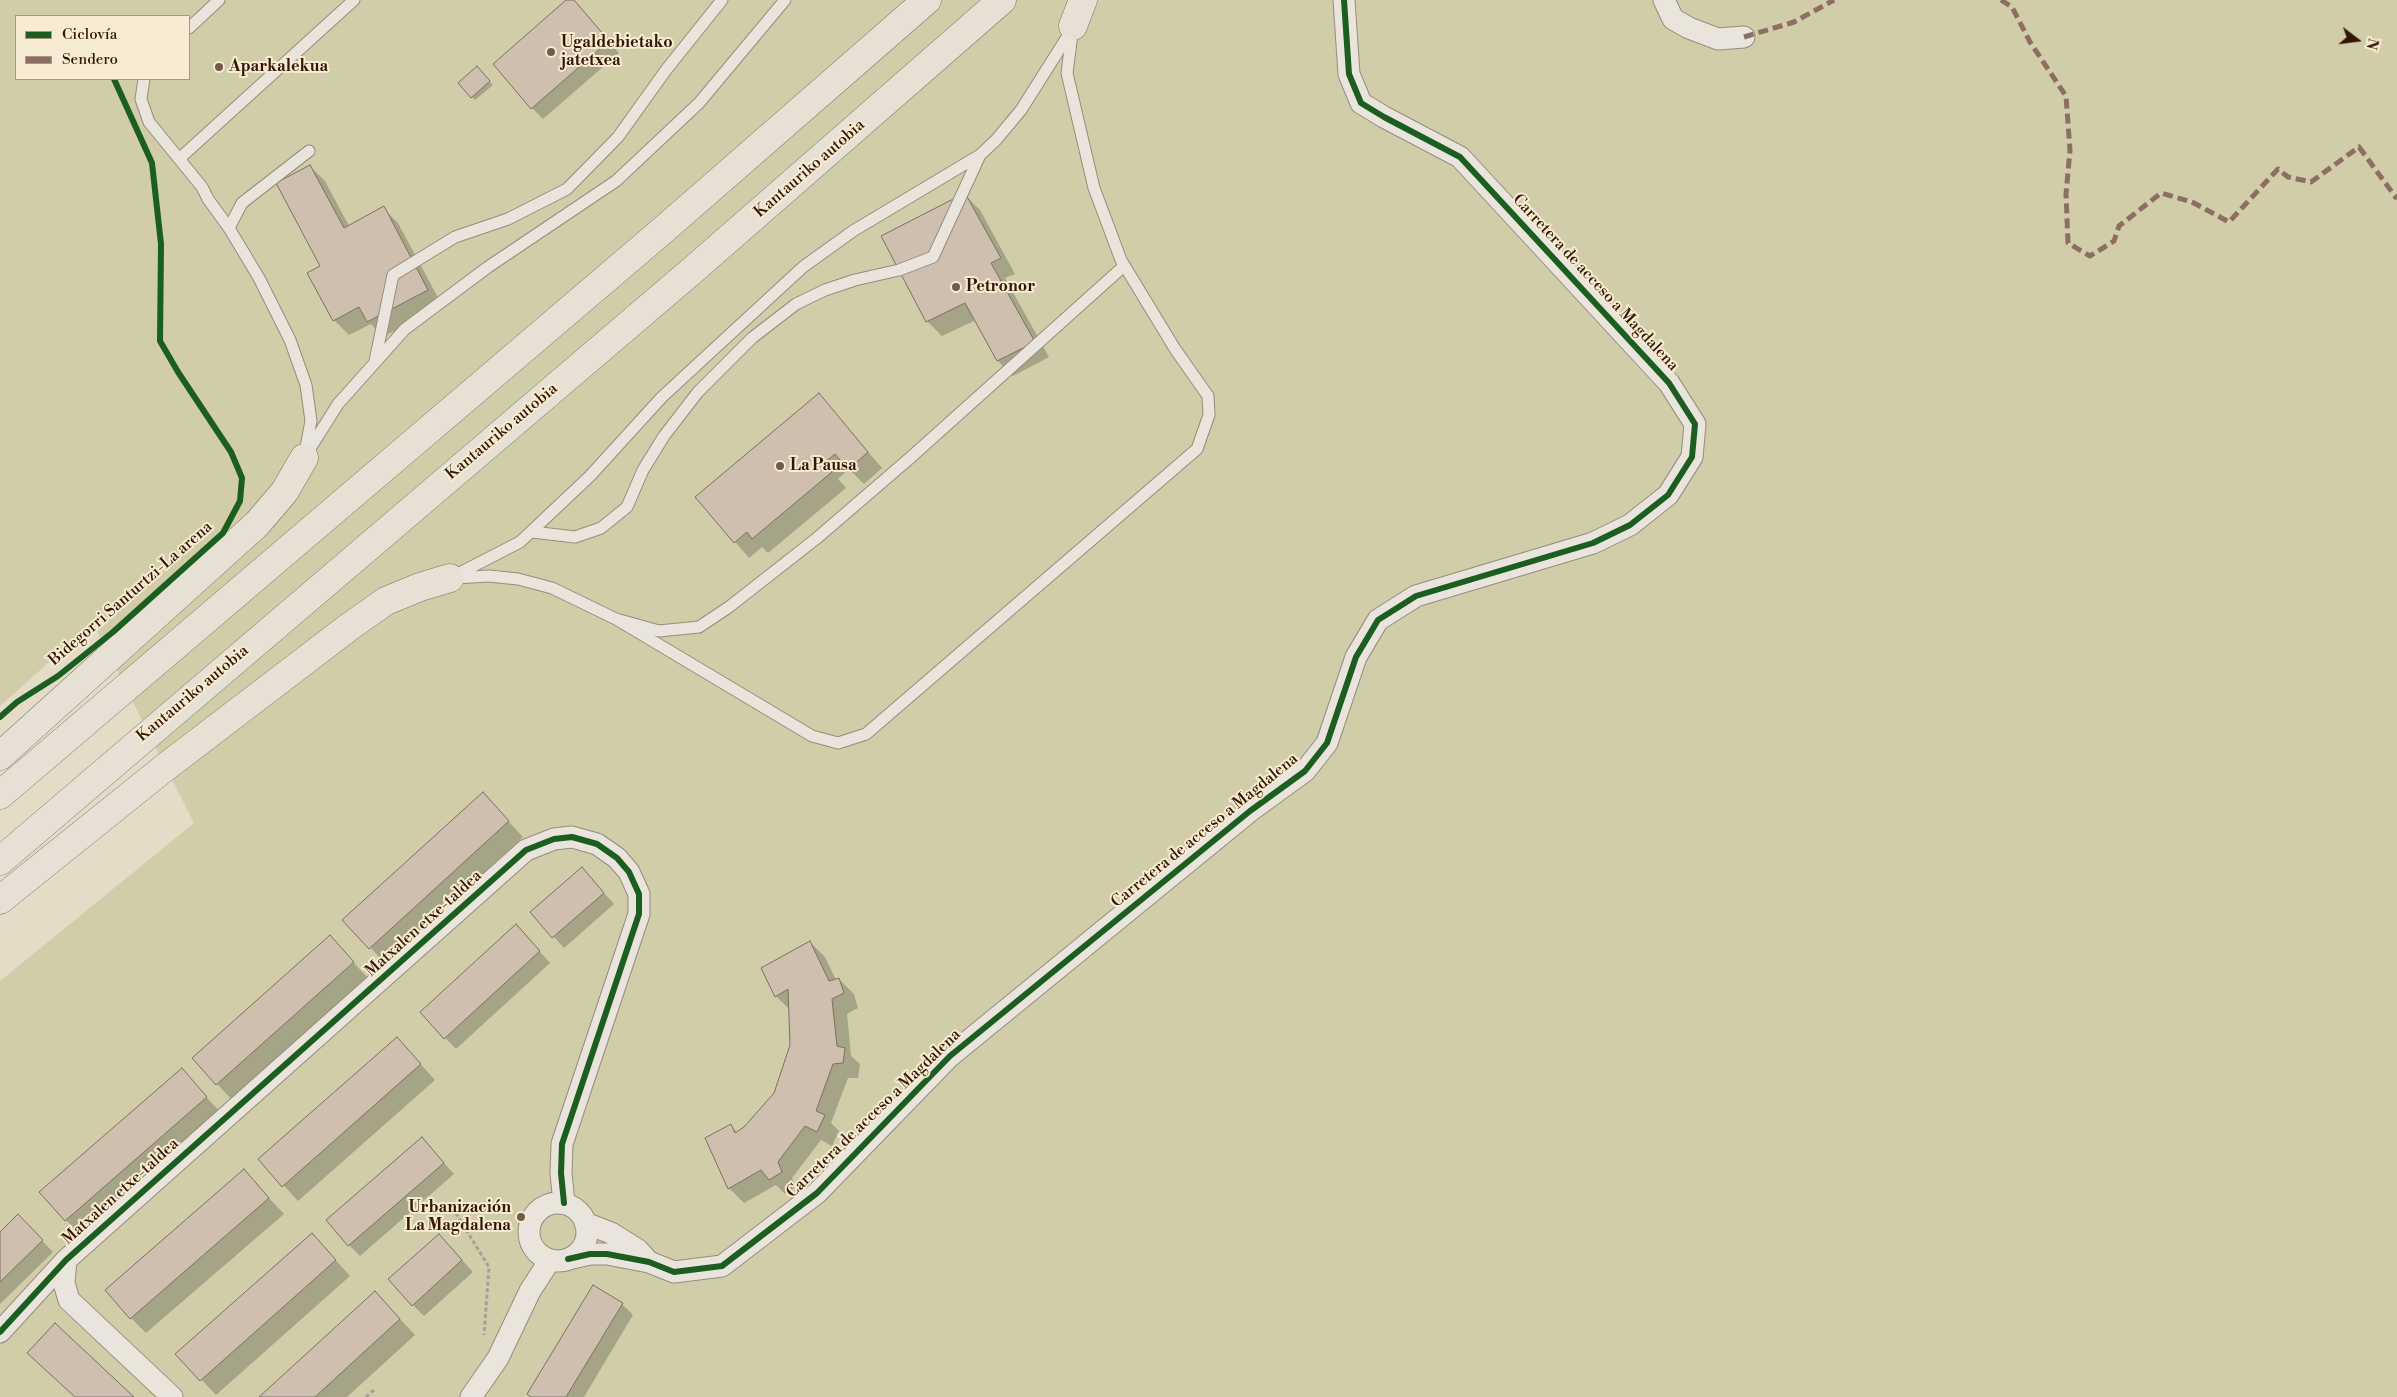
<!DOCTYPE html>
<html>
<head>
<meta charset="utf-8">
<style>
	body { margin:0 }
	#map { position:relative; width:2397px; height:1397px; overflow:hidden; background:#e5dcc8; font-family:"Libre Bodoni",serif }
	canvas { display:block }
	.legend { position:absolute; left:15px; top:15px; width:175px; height:65px; box-sizing:border-box; background:#f7ecd3; border:1px solid #a99780; margin:0; padding:6px 9px; list-style:none; font-size:15px; color:#341703 }
	.legend li { display:flex; align-items:center; gap:10px; height:25px }
	.legend b { width:25px; border:1px solid #a99780 }
	.north { position:absolute; left:2332px; top:15px; width:50px; height:50px; -webkit-text-stroke:4px #f7ecd3; paint-order:stroke; rotate:105deg; font-size:14px; font-weight:700; line-height:20px; text-align:center; color:#341703 }
	.north::after { content:''; display:block; margin:auto; width:18px; height:22px; background:#341703; clip-path:polygon(50% 0,100% 100%,50% 72%,0 100%) }
</style>
</head>
<body>
<div id="map">
<canvas width="2397" height="1397"></canvas>
<ul class="legend">
<li><b style="height:6px;background:#1b5e20"></b>Ciclovía</li>
<li><b style="height:6px;background:#8d6e63"></b>Sendero</li>
</ul>
<div class="north">N</div>
</div>
<script>
const c = document.querySelector('canvas').getContext('2d');
c.lineJoin = 'round';
function fillPath(path, color) { c.fillStyle = color; c.fill(path, 'evenodd'); }
const shape = rows => new Path2D(rows.map(r => 'M' + r).join(''));
function trace(path, color, width, dash) { c.strokeStyle = color; c.lineWidth = width; c.lineCap = dash ? 'butt' : 'round'; c.setLineDash(dash || []); c.stroke(path); }
function drawText(font, color, halo, rows, align = 'center') {
  c.font = font + ' "Libre Bodoni",serif'; c.lineWidth = 4; c.setLineDash([]); c.textBaseline = 'middle'; c.strokeStyle = halo; c.fillStyle = color; for (const [text, x, y, turn = 0] of rows) {
    c.save(); c.translate(x, y); c.rotate((+turn || 0) * Math.PI / 180); c.textAlign = isNaN(turn) ? turn : align; if (halo) c.strokeText(text, 0, 0); c.fillText(text, 0, 0); c.restore();
  }
}
fillPath(shape([
	[0,0,2397,0,2397,1397,0,1397,0,981,194,823,93,623,0,706],
	[16,16,189,16,189,79,16,79]
]), '#d0cda8');
fillPath(shape([
	[568,0,572,0,582,9,619,53,543,119,532,108],
	[477,68,493,85,475,100,460,84],
	[310,166,325,181,349,226,383,208,398,223,442,305,383,337,371,324,349,335,334,320,309,273,321,266],
	[965,195,980,210,1015,274,1005,278,1049,357,1013,376,998,361,976,320,942,336,927,321],
	[819,395,882,468,864,484,849,469,838,479,846,488,768,553,762,547,749,558,697,497],
	[483,794,523,837,385,963,344,920],
	[582,869,614,904,564,948,532,912],
	[330,937,368,978,232,1100,194,1059],
	[527,937,550,963,456,1049,421,1013],
	[810,942,825,957,836,980,839,979,854,994,858,1008,847,1014,851,1056,860,1064,858,1078,848,1078,831,1123,839,1131,832,1146,821,1140,792,1178,796,1187,785,1194,776,1185,744,1203,729,1188,730,1125,738,1133,745,1127,775,1094,792,1045,790,1010,776,996,762,969],
	[397,1038,435,1080,298,1201,260,1159],
	[181,1070,221,1113,81,1235,66,1220],
	[422,1139,454,1174,360,1256,349,1245],
	[244,1171,284,1214,146,1333,131,1318],
	[18,1216,53,1252,0,1304,0,1233],
	[312,1234,350,1276,216,1395,177,1354],
	[450,1247,473,1272,424,1316,413,1305],
	[622,1304,633,1315,584,1397,531,1397],
	[390,1308,415,1335,347,1397,261,1397]
]), '#0003');
const building = shape([
	[566,0,574,0,609,41,531,109,493,64,566,0],
	[477,66,490,81,471,98,458,83,477,66],
	[310,165,344,228,384,206,428,290,367,322,359,307,333,321,307,273,320,266,276,183,310,165],
	[965,193,1001,258,991,263,1035,342,997,361,965,303,926,322,881,236,965,193],
	[819,393,868,452,848,470,835,454,824,463,832,472,752,539,747,532,734,543,695,497,819,393],
	[483,792,509,821,369,949,342,920,483,792],
	[582,867,604,893,552,938,530,912,582,867],
	[516,924,540,951,444,1039,420,1012,516,924],
	[330,935,354,962,216,1085,192,1058,330,935],
	[810,941,829,981,839,978,844,993,832,999,837,1046,845,1048,843,1063,833,1064,816,1111,825,1115,817,1132,805,1126,778,1162,782,1172,769,1180,761,1170,728,1189,705,1138,731,1124,735,1133,744,1127,774,1093,790,1045,788,989,775,997,761,968,810,941],
	[397,1037,421,1064,282,1187,258,1159,397,1037],
	[182,1068,207,1097,65,1221,39,1192,182,1068],
	[422,1137,444,1163,348,1246,326,1220,422,1137],
	[244,1169,269,1198,130,1319,105,1290,244,1169],
	[18,1214,43,1240,0,1282,0,1232,18,1214],
	[312,1233,336,1260,200,1381,175,1354,312,1233],
	[439,1234,462,1260,412,1306,388,1279,439,1234],
	[593,1285,623,1303,566,1397,531,1397,527,1394,593,1285],
	[375,1291,400,1319,315,1397,259,1397,375,1291],
	[55,1323,134,1397,75,1397,27,1353,55,1323]
]);
fillPath(building, '#cebfaf');
trace(building, '#7b7164', 1);
const lane = shape([
	[1073,26,1067,73,1094,188,1121,260,1175,349,1208,396,1209,415,1197,449,866,734,838,743,812,736,616,619,659,631,699,627,729,607,817,538,910,458,1124,266],
	[189,28,219,0],
	[144,79,141,99,149,122,202,187,208,199,229,228,259,278,290,340,306,385,311,421,305,452],
	[179,159,354,0],
	[229,228,242,203,309,151],
	[375,361,393,275,455,237,508,219,567,189,618,137,666,70,722,0],
	[304,458,338,404,405,329,488,267,616,181,699,103,785,0],
	[532,532,575,537,601,528,627,507,643,470,664,436,698,392,752,338,796,304,825,290,855,280,899,270,933,257,980,155],
	[450,578,520,542,590,476,662,397,803,267,853,231,980,155,996,140,1021,110,1071,31],
	[454,578,489,576,518,579,552,588,616,619]
]);
const street = shape([
	[1664,0,1673,19,1689,28,1718,39,1744,37],
	'529 1232a29 29 0 1 1 58 0a29 29 0 1 1-58 0Z',
	[585,1223,611,1233,638,1250,647,1260],
	[568,1259,590,1254,607,1254,649,1262,674,1272,722,1266,817,1193,950,1056,1250,811,1305,771,1327,743,1356,657,1378,620,1416,596,1593,543,1630,525,1668,495,1692,457,1695,424,1669,383,1460,157,1384,117,1361,103,1349,74,1344,0],
	[66,1260,64,1283,69,1300,172,1397],
	[0,1332,66,1260,526,850,554,839,572,837,597,844,617,858,629,872,639,894,639,914,562,1144,561,1173,564,1203],
	[471,1397,498,1358,530,1291,550,1260]
]);
const highway = shape([
	[1073,26,1083,0],
	[0,756,257,524,285,491,304,458],
	[0,795,662,231,927,0],
	[0,861,694,269,1002,0],
	[0,900,163,769,349,627,386,601,420,587,450,578]
]);
trace(lane, '#958c7e', 13);
trace(street, '#958c7e', 23);
trace(highway, '#7b7164', 29);
trace(shape([
	[449,1202,489,1267,484,1335],
	[366,1397,374,1390]
]), '#a7a096', 3, [4, 2.5]);
trace(lane, '#eae5dc', 11);
trace(street, '#eae5dc', 21);
trace(highway, '#e7e1d5', 28);
trace(shape([
	[2001,0,2012,7,2030,42,2066,96,2070,150,2066,194,2068,243,2090,256,2114,241,2119,226,2161,193,2192,202,2229,222,2278,169,2288,177,2311,182,2359,147,2397,199],
	[1744,37,1794,22,1834,0]
]), '#8d6e63', 5, [10, 5]);
trace(shape([
	[0,717,17,702,58,676,113,632,223,533,240,501,242,478,231,452,178,372,160,341,161,244,152,163,114,79],
	[568,1259,590,1254,607,1254,649,1262,674,1272,722,1266,817,1193,950,1056,1250,811,1305,771,1327,743,1356,657,1378,620,1416,596,1593,543,1630,525,1668,495,1692,457,1695,424,1669,383,1460,157,1384,117,1361,103,1349,74,1344,0],
	[0,1332,66,1260,526,850,554,839,572,837,597,844,617,858,629,872,639,894,639,914,562,1144,561,1173,564,1203]
]), '#1b5e20', 6);
for (const [x, y, r, color] of [
	[551,52,5,"#725c48"],
	[219,67,5,"#725c48"],
	[956,287,5,"#725c48"],
	[780,466,5,"#725c48"],
	[521,1217,5,"#725c48"]
]) { const dot = new Path2D(); dot.arc(x, y, r, 0, 2 * Math.PI); c.fillStyle = color; c.fill(dot); trace(dot, '#f7ecd3', 2); }
drawText('bold 16px', '#341703', '#f7ecd3', [
	["Ugaldebietako",561,43],
	["jatetxea",561,61],
	["Aparkalekua",229,67],
	["Petronor",966,287],
	["La Pausa",790,466],
	["Urbanización",511,1208,"right"],
	["La Magdalena",511,1226,"right"]
], 'left');
drawText('16px', '#341703', '#f7ecd3', [
	["Kantauriko autobia",810,169,-41],
	["Carretera de acceso a Magdalena",1595,283,47],
	["Kantauriko autobia",502,432,-40],
	["Bidegorri Santurtzi-La arena",131,594,-41],
	["Kantauriko autobia",193,694,-40],
	["Carretera de acceso a Magdalena",1205,831,-39],
	["Matxalen etxe-taldea",424,924,-42],
	["Carretera de acceso a Magdalena",874,1114,-44],
	["Matxalen etxe-taldea",121,1192,-42]
]);
</script>
</body>
</html>
